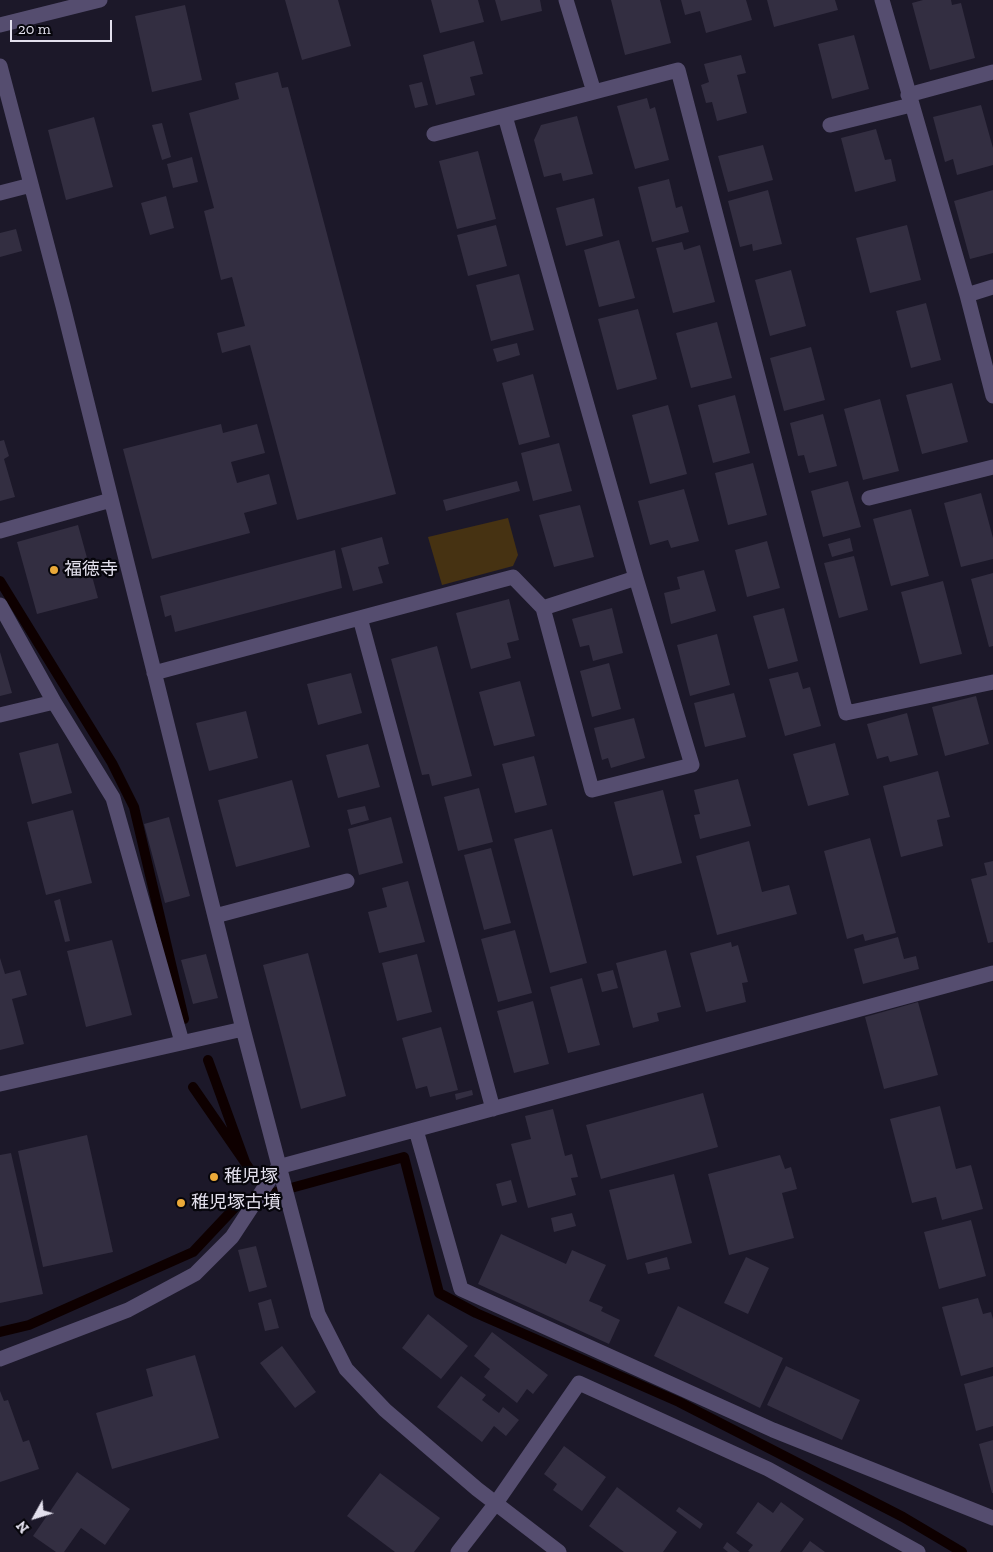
<!DOCTYPE html>
<html>
<head>
<meta charset="utf-8">
<style>
	body { margin:0 }
	#map { position:relative; width:993px; height:1552px; overflow:hidden; background:#1c1829; font-family:"Zilla Slab",serif }
	canvas { display:block }
	.north { position:absolute; left:10px; top:1492px; width:50px; height:50px; -webkit-text-stroke:4px #06050b; paint-order:stroke; rotate:231deg; font-size:14px; font-weight:700; line-height:20px; text-align:center; color:#e3e0ed }
	.north::after { content:''; display:block; margin:auto; width:18px; height:22px; background:#e3e0ed; clip-path:polygon(50% 0,100% 100%,50% 72%,0 100%) }
	.scale { position:absolute; left:10px; top:20px; width:102px; height:22px; box-sizing:border-box; border:2px solid #e3e0ed; border-top:0; padding-left:6px; font-size:15px; line-height:18px; white-space:nowrap; color:#e3e0ed; -webkit-text-stroke:4px #06050b; paint-order:stroke }
</style>
</head>
<body>
<div id="map">
<canvas width="993" height="1552"></canvas>
<div class="north">N</div>
<div class="scale">20 m</div>
</div>
<script>
const c = document.querySelector('canvas').getContext('2d');
c.lineJoin = 'round';
function fillPath(path, color) { c.fillStyle = color; c.fill(path, 'evenodd'); }
const shape = rows => new Path2D(rows.map(r => 'M' + r).join(''));
function trace(path, color, width, dash) { c.strokeStyle = color; c.lineWidth = width; c.lineCap = dash ? 'butt' : 'round'; c.setLineDash(dash || []); c.stroke(path); }
function drawText(font, color, halo, rows, align = 'center') {
  c.font = font + ' "Zilla Slab","Noto Sans JP",serif'; c.lineWidth = 4.5; c.setLineDash([]); c.textBaseline = 'middle'; c.strokeStyle = halo; c.fillStyle = color; for (const [text, x, y, turn = 0] of rows) {
    c.save(); c.translate(x, y); c.rotate((+turn || 0) * Math.PI / 180); c.textAlign = isNaN(turn) ? turn : align; if (halo) c.strokeText(text, 0, 0); c.fillText(text, 0, 0); c.restore();
  }
}
fillPath(shape([
	[508,518,518,555,513,566,442,585,428,537]
]), '#463212');
trace(shape([
	[0,581,112,763,134,807,184,1019],
	[208,1060,245,1162],
	[193,1087,251,1171],
	[0,1332,29,1325,193,1252,240,1202,404,1157,439,1293,476,1313,679,1402,903,1517,962,1552]
]), '#0e0000', 10);
fillPath(shape([
	[285,0,338,0,351,46,302,60],
	[431,0,478,0,484,22,440,33],
	[495,0,540,0,542,11,501,21],
	[611,0,660,0,671,43,625,55],
	[681,0,746,0,752,20,706,33,700,11,685,15],
	[767,0,835,0,838,10,774,27],
	[923,0,951,0,952,5,961,3,975,58,930,70,912,3],
	[185,5,202,80,152,92,135,16],
	[854,35,869,89,832,99,818,44],
	[474,41,483,74,470,77,475,95,436,105,423,55],
	[741,55,746,73,737,75,747,113,717,121,712,102,706,103,701,85,709,82,704,64],
	[278,72,282,88,288,87,396,494,297,520,250,345,222,353,217,333,245,326,232,277,221,280,204,211,214,208,189,113,239,99,235,83],
	[422,82,428,105,415,108,409,85],
	[647,98,650,109,655,107,669,160,635,169,617,106],
	[981,105,993,148,993,165,957,175,953,159,945,162,933,117],
	[577,116,593,174,563,181,561,173,544,177,534,140,541,125],
	[94,117,113,187,66,200,48,130],
	[162,123,171,157,162,160,152,125],
	[876,129,885,160,891,159,896,181,855,192,841,138],
	[763,145,773,180,728,192,718,156],
	[478,151,496,219,457,229,439,161],
	[192,157,198,182,173,188,167,164],
	[669,179,676,208,682,206,689,232,652,242,638,187],
	[768,190,782,244,753,251,752,244,740,247,728,201],
	[993,190,993,253,970,259,954,201],
	[166,196,174,228,150,235,141,203],
	[594,198,603,236,566,246,556,208],
	[496,225,507,266,468,276,457,235],
	[907,225,921,280,870,293,856,238],
	[16,229,22,251,0,257,0,233],
	[619,240,635,298,599,307,584,250],
	[682,242,684,250,700,245,715,302,673,313,656,248],
	[791,270,806,326,770,336,755,280],
	[519,274,534,330,491,341,476,285],
	[926,303,941,360,911,368,896,311],
	[638,309,657,379,617,390,598,319],
	[717,322,732,378,691,388,676,333],
	[517,343,520,355,497,362,493,349],
	[811,347,825,400,784,411,770,358],
	[533,374,550,437,519,445,502,383],
	[952,383,968,442,922,454,906,395],
	[735,395,750,453,713,463,698,405],
	[880,399,899,471,863,480,844,409],
	[668,405,687,474,650,484,632,415],
	[823,414,837,466,809,473,804,455,798,456,790,423],
	[221,424,223,433,257,424,265,453,231,462,237,483,269,474,277,504,244,513,250,533,152,559,123,449],
	[4,440,9,456,4,459,15,497,0,501,0,441],
	[559,443,572,491,533,501,521,453],
	[753,463,767,515,728,525,715,473],
	[517,481,520,491,446,511,443,500],
	[848,481,861,527,823,537,811,491],
	[684,489,699,541,671,548,668,540,650,545,638,501],
	[981,493,993,538,993,559,961,567,944,503],
	[580,505,594,557,554,567,539,515],
	[911,509,929,576,891,586,873,519],
	[78,525,98,598,37,614,17,542],
	[382,537,389,564,378,567,383,583,353,591,341,548],
	[850,538,853,551,832,557,828,544],
	[767,541,780,588,747,597,735,550],
	[335,550,342,588,175,632,171,615,165,617,160,596],
	[854,556,868,610,839,618,824,563],
	[704,570,716,611,671,624,664,593,680,589,677,577],
	[993,573,993,646,989,647,971,579],
	[943,581,962,654,920,664,901,592],
	[509,599,519,640,507,643,511,658,471,669,456,613],
	[612,608,623,653,593,661,589,645,580,647,572,619],
	[784,608,798,661,768,669,753,616],
	[717,634,730,685,690,696,677,645],
	[437,646,472,776,432,786,429,774,422,775,391,659],
	[0,652,12,693,0,696],
	[609,663,621,709,592,717,580,671],
	[798,672,803,689,810,687,821,726,785,736,769,679],
	[351,673,362,713,318,725,307,684],
	[520,681,535,736,494,746,479,692],
	[734,693,746,737,705,747,694,703],
	[976,696,989,744,945,756,932,707],
	[246,711,258,758,209,771,196,723],
	[907,713,918,755,890,762,888,756,877,759,867,724],
	[634,718,645,758,611,768,608,758,602,760,594,728],
	[58,743,72,793,32,804,19,753],
	[835,743,849,795,808,806,793,754],
	[368,744,380,787,338,798,326,755],
	[534,756,547,805,515,813,502,764],
	[938,771,950,817,937,820,943,846,901,857,883,786],
	[738,779,751,826,700,839,694,815,700,814,694,790],
	[292,780,310,847,236,867,218,800],
	[479,788,493,842,458,851,444,797],
	[663,790,682,863,633,876,614,802],
	[365,806,369,820,351,825,347,810],
	[73,810,92,883,46,895,27,822],
	[169,817,190,896,165,903,144,824],
	[391,817,403,863,359,875,348,829],
	[552,829,587,963,550,973,514,839],
	[870,838,896,933,865,941,863,934,847,939,824,851],
	[749,841,762,892,789,885,797,914,717,935,696,856],
	[491,848,511,923,484,930,464,855],
	[993,861,993,942,988,943,971,879,987,875,984,863],
	[408,881,425,942,379,953,368,912,387,907,382,888],
	[60,899,70,941,65,942,54,901],
	[515,930,532,993,498,1002,481,939],
	[898,937,904,959,916,956,919,969,863,984,854,949],
	[112,940,132,1015,86,1027,67,951],
	[731,942,732,947,738,945,748,982,742,983,746,1002,706,1012,690,953],
	[666,950,681,1007,657,1013,659,1021,633,1028,616,963],
	[308,953,346,1096,301,1109,263,965],
	[206,954,218,998,193,1004,181,960],
	[417,954,432,1012,397,1021,382,963],
	[0,958,5,974,20,970,27,995,12,999,24,1044,0,1050],
	[613,970,618,988,602,992,597,974],
	[582,978,600,1045,568,1053,550,987],
	[533,1001,549,1064,514,1073,497,1011],
	[918,1002,938,1075,884,1089,865,1017],
	[441,1027,458,1090,430,1097,427,1086,416,1089,402,1038],
	[472,1090,473,1095,456,1100,455,1094],
	[703,1093,718,1147,601,1179,586,1125],
	[940,1106,956,1169,971,1165,983,1209,942,1220,936,1197,912,1203,890,1119],
	[553,1109,565,1156,572,1154,578,1177,571,1178,576,1195,528,1208,511,1144,531,1139,525,1116],
	[87,1135,113,1252,43,1267,18,1151],
	[11,1153,43,1294,0,1303,0,1155],
	[780,1155,785,1169,791,1167,797,1189,782,1193,794,1238,729,1255,708,1174],
	[674,1174,692,1243,627,1260,609,1190],
	[511,1180,517,1202,502,1206,496,1184],
	[572,1213,576,1226,554,1232,551,1218],
	[971,1220,986,1276,939,1289,924,1232],
	[501,1234,566,1264,572,1250,606,1265,589,1301,603,1307,601,1311,620,1320,609,1344,478,1284],
	[256,1246,267,1287,249,1292,238,1250],
	[667,1257,670,1269,648,1274,645,1263],
	[746,1257,769,1268,748,1314,724,1303],
	[978,1298,983,1314,991,1312,993,1319,993,1367,961,1376,942,1307],
	[271,1299,279,1328,265,1331,258,1303],
	[678,1306,783,1358,760,1408,654,1356],
	[428,1314,468,1346,441,1379,402,1348],
	[492,1332,548,1375,533,1394,527,1389,517,1403,484,1377,490,1369,474,1356],
	[282,1346,316,1392,295,1408,260,1363],
	[195,1355,219,1438,112,1469,96,1413,153,1396,146,1369],
	[786,1366,860,1400,842,1440,767,1405],
	[461,1376,486,1395,482,1400,499,1413,503,1407,519,1420,506,1436,494,1426,482,1442,437,1407],
	[993,1376,993,1426,976,1431,964,1384],
	[0,1391,4,1401,8,1400,23,1442,29,1440,39,1469,0,1482],
	[993,1440,993,1493,992,1493,979,1444],
	[564,1446,606,1477,582,1511,553,1490,557,1484,544,1474],
	[77,1472,130,1509,105,1545,81,1528,64,1552,56,1552,33,1536],
	[380,1473,440,1518,414,1552,395,1552,347,1516],
	[617,1487,677,1532,663,1552,624,1552,589,1526],
	[758,1502,773,1513,781,1502,804,1519,780,1552,750,1552,748,1551,753,1545,736,1533],
	[679,1507,703,1524,700,1529,676,1511],
	[810,1541,825,1552,802,1552],
	[727,1542,740,1552,728,1552,723,1548]
]), '#332e41');
trace(shape([
	[566,0,594,92],
	[882,0,967,295,993,396],
	[0,25,100,0],
	[0,66,63,306,243,1029,318,1314,346,1369,385,1410,477,1489,559,1552],
	[908,95,993,72],
	[505,116,636,578,692,765,592,790,543,608,636,578],
	[830,125,911,105],
	[434,134,678,70,846,713,993,682],
	[0,193,31,185],
	[967,295,993,287],
	[869,498,993,467],
	[0,531,111,500],
	[0,605,54,702,113,798,182,1042],
	[360,618,493,1109],
	[154,673,513,577,543,608],
	[0,715,54,702],
	[215,916,347,881],
	[0,1084,243,1029],
	[416,1130,461,1289,773,1430,993,1518],
	[0,1359,128,1310,195,1274,232,1237,278,1167,993,973],
	[458,1552,496,1503,579,1383,768,1469,918,1552]
]), '#554d6f', 15);
for (const [x, y, r, color] of [
	[54,570,5,"#eba939"],
	[214,1177,5,"#eba939"],
	[181,1203,5,"#eba939"]
]) { const dot = new Path2D(); dot.arc(x, y, r, 0, 2 * Math.PI); c.fillStyle = color; c.fill(dot); trace(dot, '#06050b', 2); }
drawText('18px', '#e3e0ed', '#06050b', [
	["福徳寺",64,570],
	["稚児塚",224,1177],
	["稚児塚古墳",191,1203]
], 'left');
</script>
</body>
</html>
